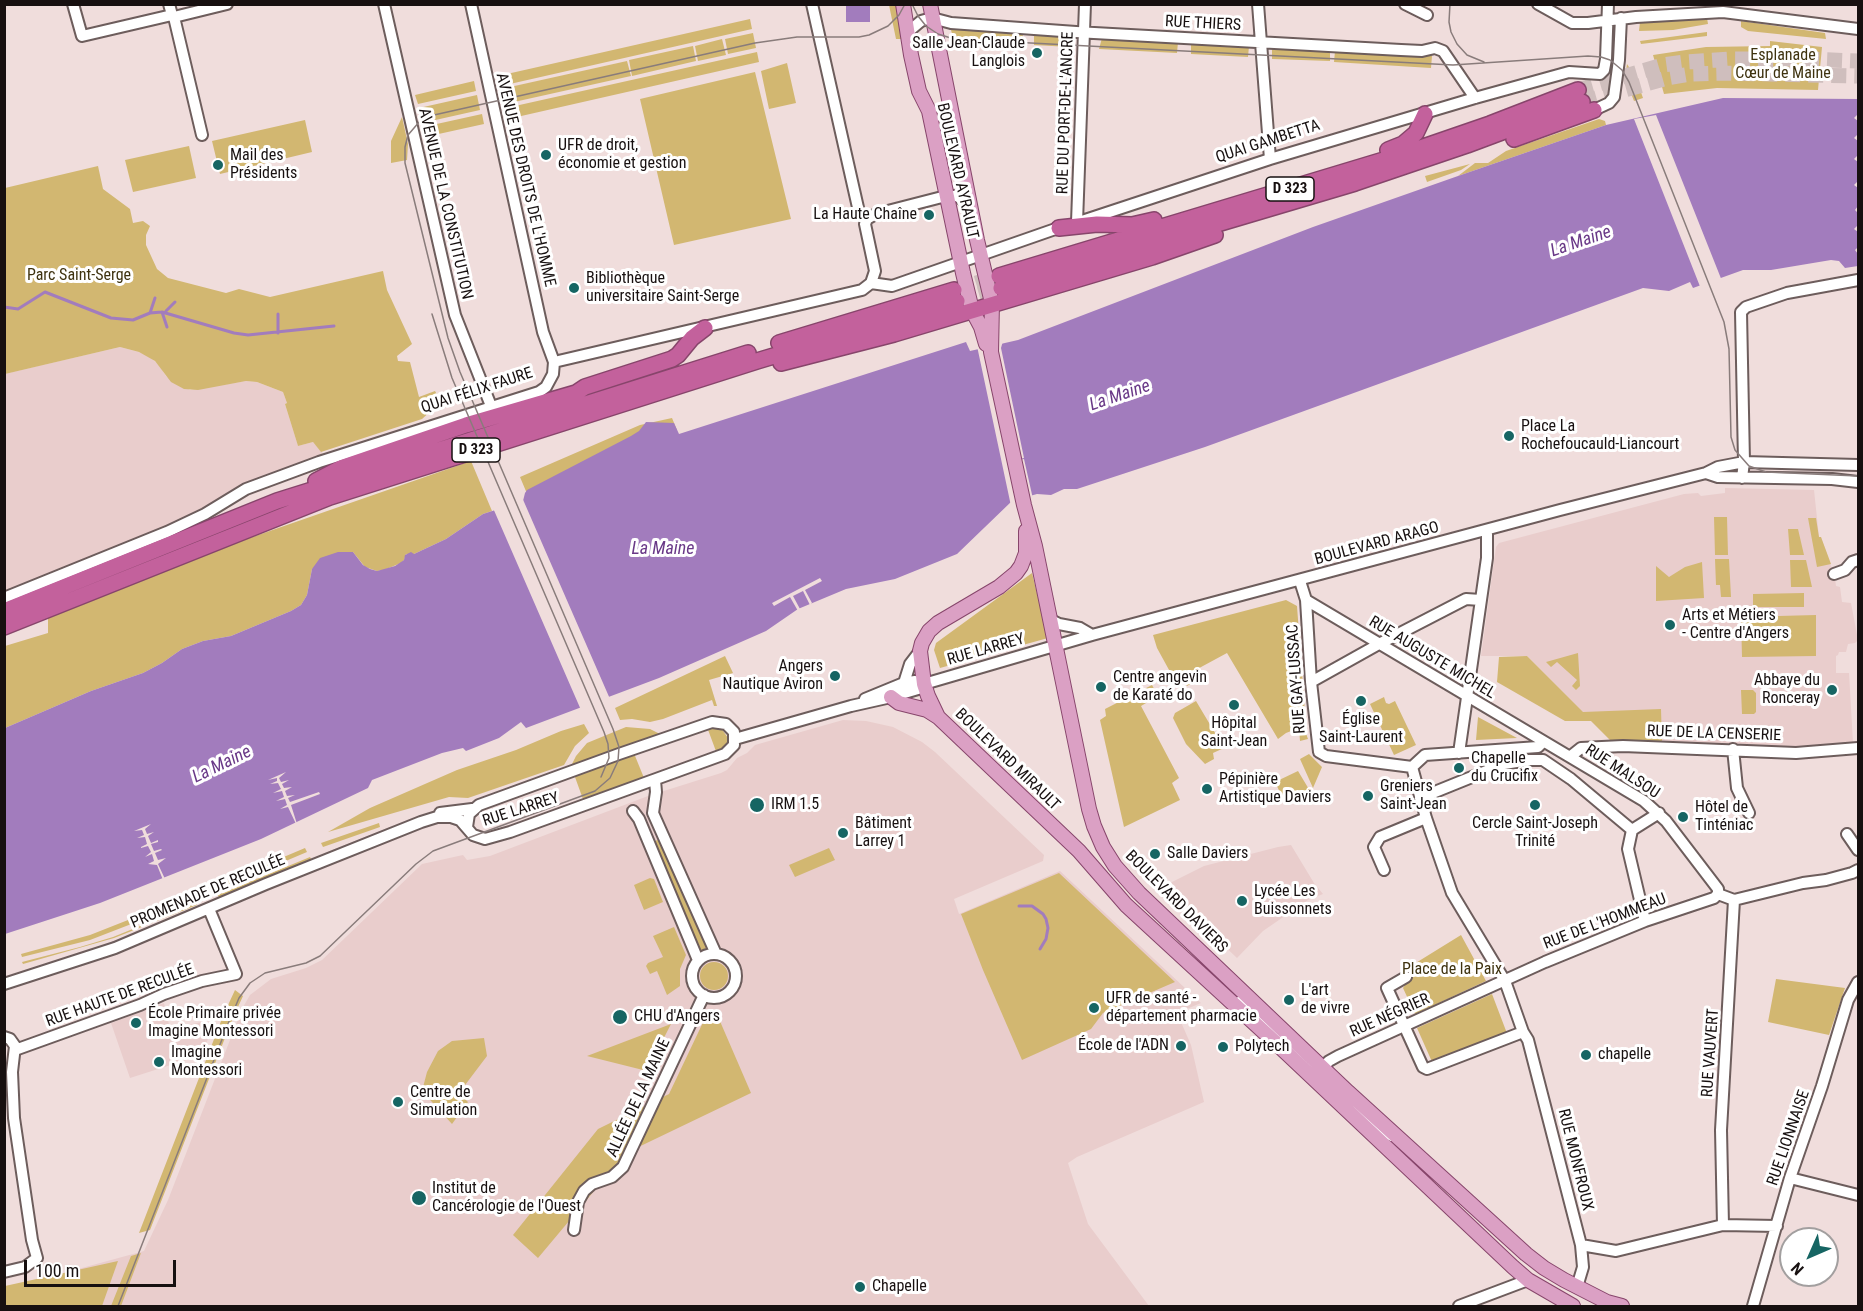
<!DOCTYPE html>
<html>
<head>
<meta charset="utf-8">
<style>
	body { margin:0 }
	#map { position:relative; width:1863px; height:1311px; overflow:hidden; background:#f0dddc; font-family:"Roboto Condensed",sans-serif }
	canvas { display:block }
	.frame { position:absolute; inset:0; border:6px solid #171010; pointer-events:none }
	.north { position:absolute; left:1779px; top:1227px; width:60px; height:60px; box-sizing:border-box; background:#fff; border:2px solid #a29f9f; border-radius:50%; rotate:225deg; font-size:16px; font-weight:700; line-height:24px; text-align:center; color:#171010 }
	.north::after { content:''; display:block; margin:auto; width:21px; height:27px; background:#166563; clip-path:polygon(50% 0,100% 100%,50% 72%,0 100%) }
	.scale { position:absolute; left:24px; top:1260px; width:152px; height:27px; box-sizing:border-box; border:3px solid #171010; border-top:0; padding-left:8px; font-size:18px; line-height:21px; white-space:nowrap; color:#171010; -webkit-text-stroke:4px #fff; paint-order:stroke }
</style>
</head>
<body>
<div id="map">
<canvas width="1863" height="1311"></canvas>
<div class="frame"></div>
<div class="north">N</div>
<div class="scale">100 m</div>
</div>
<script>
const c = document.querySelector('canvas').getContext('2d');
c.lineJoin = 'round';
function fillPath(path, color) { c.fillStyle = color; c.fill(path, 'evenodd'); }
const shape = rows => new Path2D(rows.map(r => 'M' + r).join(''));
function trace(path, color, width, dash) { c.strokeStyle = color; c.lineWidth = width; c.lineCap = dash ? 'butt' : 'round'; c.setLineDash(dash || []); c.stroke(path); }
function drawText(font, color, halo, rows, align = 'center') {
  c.font = font + ' "Roboto Condensed",sans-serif'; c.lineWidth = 6; c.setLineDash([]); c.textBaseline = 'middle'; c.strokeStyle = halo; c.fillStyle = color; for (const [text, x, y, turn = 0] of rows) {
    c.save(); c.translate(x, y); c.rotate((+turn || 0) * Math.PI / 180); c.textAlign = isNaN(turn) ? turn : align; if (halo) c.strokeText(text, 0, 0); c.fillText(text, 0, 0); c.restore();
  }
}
fillPath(shape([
	[120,347,139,352,150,357,159,365,166,376,190,390,246,381,257,382,283,392,287,403,285,404,298,446,313,442,323,454,251,482,168,526,56,571,5,594,4,374],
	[1725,488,1814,490,1819,537,1821,537,1823,543,1835,578,1836,586,1840,587,1842,602,1851,603,1858,640,1855,643,1848,644,1846,652,1839,652,1838,655,1836,656,1836,673,1849,673,1853,743,1805,749,1611,741,1527,656,1481,656,1496,547,1499,543,1684,494,1698,493,1701,496,1725,493],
	[843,720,866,721,893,727,922,742,935,752,1044,855,1043,861,954,899,959,914,1060,871,1201,1003,1177,1013,1191,1045,1204,1102,1077,1157,1068,1163,1088,1224,1149,1306,5,1306,5,1289,144,1251,168,1200,242,1009,250,995,271,979,306,968,322,960,422,864,463,855,467,860,490,856,648,796,721,773,727,770,737,758,747,753,755,745],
	[1291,845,1314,883,1323,894,1308,900,1263,931,1237,958,1162,887,1204,866,1278,847],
	[164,1003,170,1029,206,1021,209,1036,202,1055,130,1078,111,1023]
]), '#e9cdcc');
fillPath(shape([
	[889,5,899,5,905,39,896,39],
	[1707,18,1708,24,1673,30,1639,31,1640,22],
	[750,19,752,29,501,86,498,76],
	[1741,21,1825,33,1826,39,1748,31,1741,27],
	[953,28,1023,33,1022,45,954,41,951,30],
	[1707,32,1707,36,1641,44,1640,41],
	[753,33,756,48,728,54,725,39],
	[1034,34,1070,36,1070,47,1034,45],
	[1102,38,1178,42,1177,53,1099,49],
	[722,39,726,55,698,61,695,46],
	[1770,41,1822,47,1818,90,1717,88,1664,94,1653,55,1706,47,1770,46],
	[1191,43,1249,46,1248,57,1191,54],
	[693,46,696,61,632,76,629,60],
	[1272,47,1330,50,1330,61,1272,59],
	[1335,51,1432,56,1431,68,1334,62],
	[757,52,759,62,508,119,506,108],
	[627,61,631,76,505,104,501,89],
	[787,63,796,103,769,109,761,71],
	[1627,64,1636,78,1643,98,1634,101,1625,78],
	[755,72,791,219,674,245,640,99],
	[474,81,476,91,418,104,415,95],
	[477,95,480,110,422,123,419,108],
	[482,114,484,124,425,137,423,127],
	[402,117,408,144,407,160,391,163,391,141],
	[1599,119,1605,121,1606,125,1458,176,1475,163,1488,163,1506,151],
	[305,120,312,152,220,174,212,141],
	[189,146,196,178,133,192,125,160],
	[1470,164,1461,170,1427,182,1425,176],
	[98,166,103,189,130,209,133,223,143,221,150,226,146,235,146,245,157,269,168,278,226,293,239,289,270,297,383,271,387,290,412,344,397,356,398,361,410,362,419,397,435,391,441,402,422,419,321,452,313,442,298,446,285,404,287,403,283,392,257,382,246,381,198,390,184,389,171,382,155,361,139,352,120,347,5,374,5,188],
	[672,418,677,430,536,515,520,477,640,425],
	[471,461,492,511,483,514,446,539,414,554,406,554,404,560,401,563,384,570,377,571,365,567,353,552,312,569,307,595,301,605,291,611,231,636,203,641,182,649,162,663,143,673,91,691,5,728,5,646,48,633,48,618,241,541],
	[1714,517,1727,517,1728,555,1715,555],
	[1816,518,1819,537,1821,537,1831,564,1817,567,1808,518],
	[1788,529,1798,529,1804,555,1790,555],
	[1715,559,1729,559,1731,597,1721,597,1720,585,1716,585],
	[1790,560,1806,560,1812,587,1791,587],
	[1702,562,1704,598,1656,601,1656,566,1669,577,1685,567],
	[1032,573,1048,638,940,668,934,650,936,643],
	[1804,593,1804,607,1753,607,1753,594],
	[1286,600,1297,606,1306,727,1304,728,1308,739,1300,741,1299,728,1286,733,1278,739,1227,653,1190,673,1196,681,1187,686,1182,678,1180,679,1179,676,1174,679,1157,648,1153,635],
	[1816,615,1816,656,1742,657,1741,617],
	[1578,653,1580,686,1576,690,1572,686,1577,680,1557,662,1551,667,1546,662],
	[725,656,733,673,709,680,717,706,714,706,712,700,663,719,650,722,632,719,620,720,615,708],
	[1527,656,1583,712,1661,709,1662,743,1611,741,1591,721,1565,721,1497,682,1499,657],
	[1152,685,1158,696,1141,706,1179,778,1172,783,1180,800,1124,827,1100,720,1106,716,1105,709],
	[1741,690,1753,690,1756,693,1756,712,1754,714,1742,714],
	[1384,697,1386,703,1389,704,1395,701,1416,745,1394,755,1370,704],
	[1196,701,1224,748,1213,753,1214,759,1205,764,1186,744,1173,718,1175,713],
	[1478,717,1517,738,1476,740],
	[584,724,589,733,575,746,564,765,468,798,449,797,328,832,370,808,457,770,516,750,561,731],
	[626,727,650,729,662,735,631,746,644,778,584,802,571,766,576,756,587,743],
	[707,727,721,728,728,738,726,747,717,754],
	[1309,754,1322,767,1313,788,1300,759],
	[1298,771,1310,791,1285,803,1275,782],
	[379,823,380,827,323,847,321,843],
	[657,840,662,842,706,945,706,948,700,952,653,843],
	[305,848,307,852,217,890,215,886],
	[829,848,835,860,795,877,789,865],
	[310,857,311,859,219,898,218,895],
	[1059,873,1175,982,1103,1013,1091,1029,1022,1060,983,970,961,914],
	[650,878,654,879,663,902,644,910,634,885],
	[194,894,196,899,90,940,22,957,21,954,90,935],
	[197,903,197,905,114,938,23,964,22,962,80,947,113,937],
	[674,927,686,955,680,969,680,986,667,995,657,971,650,974,646,966,648,963,663,957,653,936],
	[1461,935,1486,981,1415,1014,1403,988,1409,979,1406,969],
	'700 976a14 14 0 1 1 28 0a14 14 0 1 1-28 0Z',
	[1776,979,1845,988,1829,1035,1768,1022],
	[235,990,243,996,232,1020,150,1230,139,1233,223,1016],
	[1492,994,1508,1036,1433,1064,1417,1028],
	[716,1012,751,1093,626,1153,538,1258,513,1235,598,1129,669,1094,707,1014],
	[671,1024,647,1071,587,1056],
	[484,1038,487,1056,459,1093,468,1102,452,1124,422,1091,427,1072,438,1051,452,1041],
	[141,1253,121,1306,111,1306,131,1256],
	[118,1261,102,1306,5,1306,5,1286]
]), '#d2b771');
fillPath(shape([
	[846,5,870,5,870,22,846,22],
	[1723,98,1858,99,1858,114,1854,118,1858,121,1858,134,1854,138,1858,141,1858,155,1854,159,1858,162,1858,181,1854,185,1858,188,1858,206,1855,210,1858,213,1858,225,1854,229,1858,232,1858,247,1855,250,1858,254,1858,266,1845,268,1839,261,1831,260,1771,270,1743,270,1693,288,1690,282,1669,291,1643,288,1205,447,1077,489,1064,489,1051,495,1037,494,1012,501,957,554,895,579,846,589,798,609,766,631,659,678,526,728,521,722,499,738,466,751,463,748,442,753,372,780,368,788,261,839,100,903,5,934,5,728,91,691,143,673,162,663,182,649,203,641,231,636,291,611,301,605,307,595,312,569,320,558,338,552,353,552,363,565,370,569,377,571,395,566,404,560,405,555,411,552,414,554,446,539,483,514,523,501,525,493,527,490,631,436,639,431,646,422,674,423,679,434,966,342,970,351,1018,340,1313,227,1458,176,1606,125]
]), '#a27cbd');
fillPath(shape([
	[1656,115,1722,281,1701,289,1634,119],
	[1003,341,1001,348,1024,458,1007,462,1024,459,1033,499,1011,506,977,346],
	[521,495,610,699,581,710,493,508,521,499],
	[820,578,822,581,805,590,812,603,810,605,803,591,793,596,800,609,798,611,790,597,774,606,772,603],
	[286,772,279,778,281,782,289,780,282,784,284,788,292,787,285,791,287,796,295,795,288,798,290,802,319,792,320,794,291,805,297,824,296,824,288,807,280,809,287,805,285,799,276,801,284,797,282,791,273,793,281,789,278,783,270,784,277,781,277,778,268,780],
	[151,824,145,829,147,834,154,832,148,836,151,843,158,840,158,842,151,844,154,851,161,849,162,850,155,853,158,860,166,858,158,864,165,879,163,880,157,865,148,864,154,861,152,854,145,857,151,852,148,846,141,848,141,847,147,844,145,837,137,838,144,835,142,830,134,831]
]), '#f0dddc');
trace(shape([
	[4,307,18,309,45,292,111,318,133,320,150,313,162,312,234,333,248,335,334,326],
	[166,311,175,302],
	[162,312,167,327],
	[150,313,155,298],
	[278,333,278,314],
	[1019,906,1032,906,1043,914,1046,919,1048,928,1046,939,1040,949]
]), '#a27cbd', 3);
trace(shape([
	[1578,90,1663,65,1685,62,1731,59,1806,59,1858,61],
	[1582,102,1667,78,1691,74,1725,73,1858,76],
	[954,290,999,276],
	[957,301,1001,288]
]), '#cfbebd', 15, [15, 8]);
const minor = shape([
	[73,4,82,36,172,15],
	[169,4,172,15,174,17,202,135],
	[384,4,455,315,491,406],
	[812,4,859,212,867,219],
	[1258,4,1270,159],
	[1405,4,1427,15],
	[1538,4,1572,23,1588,23,1636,17,1723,12,1858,29],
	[174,17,227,4],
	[908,32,921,21,932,18,951,23,1076,32,1401,50,1422,51,1435,48,1443,51,1475,98],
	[1600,74,1604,70,1606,59,1608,4],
	[1594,110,1609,103,1614,97,1619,60,1621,18],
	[867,219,876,214,946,196,957,196,969,204],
	[1082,221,1270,159,1475,98,1569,72,1600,74],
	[1077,222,1085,4],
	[871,283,892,286,1064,226],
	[554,362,862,290,871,283,875,271,865,224,867,219],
	[1706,473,1718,477,1832,479,1858,482],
	[1742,478,1744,462,1741,312,1746,307,1787,293,1858,280],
	[1834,574,1845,570,1852,562,1858,560],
	[1300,581,1306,600,1311,682,1319,752,1326,756,1412,767],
	[4,598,167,532,205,514,246,489,319,462,539,392,546,387,553,374,554,362,543,332,471,4],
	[1306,600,1644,801,1666,821,1718,889,1718,894],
	[1051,620,1059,624,1080,628,1092,635],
	[1311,682,1379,644,1466,599,1481,600],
	[904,683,910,664,920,651],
	[865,699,904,683,915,681,924,684],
	[735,739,851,706,891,697,918,689,924,684,1092,635,1560,510,1706,473,1718,467,1744,462,1858,465],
	[1733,749,1737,788,1749,813],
	[1459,753,1487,558,1487,531],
	[1571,756,1581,748,1623,746,1796,753,1858,748],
	[1412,767,1426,818,1452,893,1505,981,1523,1032,1528,1040,1581,1245,1583,1267,1577,1287],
	[1412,767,1425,755,1538,747,1543,742],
	[655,780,656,792,653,813,716,954],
	[1420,798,1504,764,1529,760,1543,760,1571,779,1632,830,1659,813],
	[633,811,639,819,698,960],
	[440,813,472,809],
	[1632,830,1628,849,1645,921],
	[1847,834,1858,850],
	[1384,870,1374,847,1380,837,1426,818],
	[1718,894,1734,900,1721,1130,1723,1225],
	[1734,900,1803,883,1826,880,1852,873,1858,870],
	'692 976a22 22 0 1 1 44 0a22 22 0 1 1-44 0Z',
	[1406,977,1387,988,1423,1067,1427,1069,1523,1032],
	[4,984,115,948,266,884,421,822,437,817,451,817,460,820,473,835,485,839,510,832,725,754,734,745,734,732,726,724,712,722,619,754,479,805,469,814,467,827],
	[1239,1002,1304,1059,1314,1065],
	[4,1037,10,1039,15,1046,12,1072,14,1118,32,1240,37,1258,25,1267,4,1272],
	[15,1050,140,1005,164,994,202,981,236,974,209,909],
	[1317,1073,1329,1061,1338,1056,1545,962,1645,921,1714,898,1718,894],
	[1339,1093,1376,1128,1392,1136],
	[1790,1178,1858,1195],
	[574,1230,578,1202,584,1191,592,1184,612,1177,623,1167,704,995],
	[1581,1245,1616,1251,1723,1225,1777,1226],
	[1459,1306,1528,1280],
	[1753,1306,1790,1178,1822,1086,1848,1000,1858,982]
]);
const major = shape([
	[903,4,911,55,919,91,929,111,963,273,972,310,981,327,986,344],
	[930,4,977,240,992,303,991,352,1024,505,1035,546,1089,809,1094,826,1103,847,1115,866,1139,893,1348,1092,1526,1254,1544,1268,1564,1280,1607,1302,1622,1306],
	[1026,531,1026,553,1021,566,1016,573,999,587,938,623,929,631,922,643,920,651,924,684,928,696,938,717,1079,851,1126,905,1277,1044,1513,1267,1528,1280,1573,1306],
	[891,697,899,703,927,710,938,717]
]);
const highway = shape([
	[1514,139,1594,110],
	[1388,150,1403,144,1416,133,1425,114],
	[1059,228,1097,224,1132,225,1154,220],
	[999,276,1397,156,1490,124,1578,90],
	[1001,288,1355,183,1467,145,1582,102],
	[779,343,954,290],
	[781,363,894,334,1152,257,1215,235],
	[316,481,343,467,466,425,576,393,585,387,672,359,678,355,692,338,705,328],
	[4,611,277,501,748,353],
	[4,627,330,497,757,361,957,301]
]);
trace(minor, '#6d5d5c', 14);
trace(major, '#87456b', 16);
trace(highway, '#87456b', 18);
trace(minor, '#fff', 10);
trace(major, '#dba0c4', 14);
trace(highway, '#c3619c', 15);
trace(shape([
	[912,4,918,16,926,26,938,34,954,39,1453,65,1588,56,1601,57,1610,60,1622,70,1629,82,1724,322,1729,349,1731,437,1735,450,1749,466,1766,472,1858,476],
	[1450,4,1449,22,1451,32,1457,44,1467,55,1484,62],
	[432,314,452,378,604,732,608,744,609,758,601,777],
	[118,1306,228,1024,239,998,250,983,265,973,306,963,320,956,416,864,433,851,595,791,610,778,618,761,619,747,613,729,460,372,448,338,405,163,405,147,408,135,420,121,434,115,755,43,797,37,859,37,869,35,888,26,899,15,905,4]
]), '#897c7b', 1.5);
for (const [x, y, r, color] of [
	[1037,53,6,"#166563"],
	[546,155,6,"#166563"],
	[218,165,6,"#166563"],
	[929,215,6,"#166563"],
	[574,288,6,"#166563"],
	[1509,436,6,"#166563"],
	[1670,625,6,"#166563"],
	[835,676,6,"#166563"],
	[1101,687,6,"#166563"],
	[1832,690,6,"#166563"],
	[1361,701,6,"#166563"],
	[1234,705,6,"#166563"],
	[1459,768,6,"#166563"],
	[1207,789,6,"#166563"],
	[1368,796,6,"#166563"],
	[757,805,8,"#166563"],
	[1535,805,6,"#166563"],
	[1683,817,6,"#166563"],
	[843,833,6,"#166563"],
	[1155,854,6,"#166563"],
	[1242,901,6,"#166563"],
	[1289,1000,6,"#166563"],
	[1094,1008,6,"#166563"],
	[620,1017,8,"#166563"],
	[136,1023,6,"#166563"],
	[1181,1046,6,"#166563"],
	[1223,1047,6,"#166563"],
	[1586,1055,6,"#166563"],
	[159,1062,6,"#166563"],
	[398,1102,6,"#166563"],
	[419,1198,8,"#166563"],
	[860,1287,6,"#166563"]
]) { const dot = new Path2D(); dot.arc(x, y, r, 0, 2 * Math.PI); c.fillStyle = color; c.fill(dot); trace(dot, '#fff', 2); }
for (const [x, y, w] of [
	[1290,189,48],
	[476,450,48]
]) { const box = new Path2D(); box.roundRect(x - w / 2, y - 12, w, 24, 4.5); c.fillStyle = '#fff'; c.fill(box); trace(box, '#171010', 1.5); }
drawText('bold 15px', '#171010', null, [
	["D 323",1290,189],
	["D 323",476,450]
]);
drawText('16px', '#171010', '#fff', [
	["RUE THIERS",1203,24,3],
	["RUE DU PORT-DE-L'ANCRE",1066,113,-88],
	["QUAI GAMBETTA",1268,142,-18],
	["BOULEVARD AYRAULT",957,171,77],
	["AVENUE DES DROITS DE L'HOMME",525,180,77],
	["AVENUE DE LA CONSTITUTION",445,204,77],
	["QUAI FÉLIX FAURE",477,391,-18],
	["BOULEVARD ARAGO",1377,544,-15],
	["RUE LARREY",986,650,-16],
	["RUE AUGUSTE MICHEL",1432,658,31],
	["RUE GAY-LUSSAC",1297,679,-94],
	["RUE DE LA CENSERIE",1714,734,2],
	["BOULEVARD MIRAULT",1007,760,44],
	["RUE MALSOU",1622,772,33],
	["RUE LARREY",521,810,-18],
	["PROMENADE DE RECULÉE",208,892,-23],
	["BOULEVARD DAVIERS",1176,902,45],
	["RUE DE L'HOMMEAU",1605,922,-21],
	["RUE HAUTE DE RECULÉE",120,996,-20],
	["RUE NÉGRIER",1390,1016,-24],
	["RUE VAUVERT",1711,1053,-86],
	["ALLÉE DE LA MAINE",639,1098,-65],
	["RUE LIONNAISE",1789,1138,-71],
	["RUE MONFROUX",1575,1160,76]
]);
drawText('16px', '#171010', '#fff', [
	["Salle Jean-Claude",1025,44,"right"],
	["Langlois",1025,62,"right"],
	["UFR de droit,",558,146],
	["économie et gestion",558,164],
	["Mail des",230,156],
	["Présidents",230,174],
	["La Haute Chaîne",917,215,"right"],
	["Bibliothèque",586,279],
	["universitaire Saint-Serge",586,297],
	["Place La",1521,427],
	["Rochefoucauld-Liancourt",1521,445],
	["Arts et Métiers",1682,616],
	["- Centre d'Angers",1682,634],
	["Angers",823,667,"right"],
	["Nautique Aviron",823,685,"right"],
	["Centre angevin",1113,678],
	["de Karaté do",1113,696],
	["Abbaye du",1820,681,"right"],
	["Ronceray",1820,699,"right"],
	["Église",1361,720,"center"],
	["Saint-Laurent",1361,738,"center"],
	["Hôpital",1234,724,"center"],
	["Saint-Jean",1234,742,"center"],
	["Chapelle",1471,759],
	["du Crucifix",1471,777],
	["Pépinière",1219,780],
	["Artistique Daviers",1219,798],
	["Greniers",1380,787],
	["Saint-Jean",1380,805],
	["IRM 1.5",771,805],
	["Hôtel de",1695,808],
	["Tinténiac",1695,826],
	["Bâtiment",855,824],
	["Larrey 1",855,842],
	["Cercle Saint-Joseph",1535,824,"center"],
	["Trinité",1535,842,"center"],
	["Salle Daviers",1167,854],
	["Lycée Les",1254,892],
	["Buissonnets",1254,910],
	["L'art",1301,991],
	["de vivre",1301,1009],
	["UFR de santé -",1106,999],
	["département pharmacie",1106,1017],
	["École Primaire privée",148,1014],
	["Imagine Montessori",148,1032],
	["CHU d'Angers",634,1017],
	["École de l'ADN",1169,1046,"right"],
	["Polytech",1235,1047],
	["Imagine",171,1053],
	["Montessori",171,1071],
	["chapelle",1598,1055],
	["Centre de",410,1093],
	["Simulation",410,1111],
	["Institut de",432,1189],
	["Cancérologie de l'Ouest",432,1207],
	["Chapelle",872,1287]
], 'left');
drawText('16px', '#3e320f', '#fff', [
	["Esplanade",1783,56],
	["Cœur de Maine",1783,74],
	["Parc Saint-Serge",79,276],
	["Place de la Paix",1452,970]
]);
drawText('italic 18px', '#693887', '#fff', [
	["La Maine",1581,242,-19],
	["La Maine",1120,396,-19],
	["La Maine",663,549],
	["La Maine",222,765,-26]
]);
</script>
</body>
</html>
